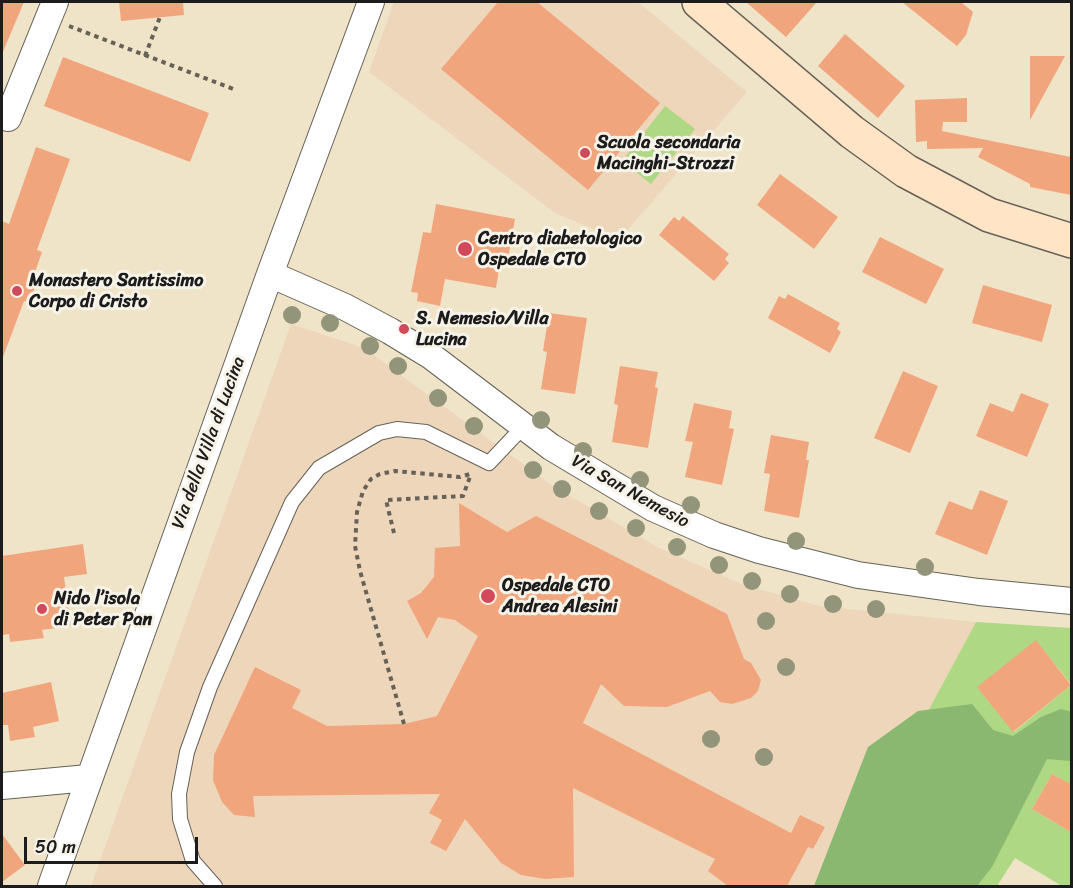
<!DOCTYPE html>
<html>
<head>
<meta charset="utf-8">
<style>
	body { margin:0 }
	#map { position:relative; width:1073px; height:888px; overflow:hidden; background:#efe4c8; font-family:Sriracha,sans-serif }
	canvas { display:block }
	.frame { position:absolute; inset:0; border:3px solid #1c1c1c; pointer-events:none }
	.scale { position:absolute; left:24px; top:837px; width:174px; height:27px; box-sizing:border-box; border:3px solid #1c1c1c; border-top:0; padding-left:8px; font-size:18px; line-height:21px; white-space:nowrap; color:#1c1c1c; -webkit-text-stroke:4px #f7f3e8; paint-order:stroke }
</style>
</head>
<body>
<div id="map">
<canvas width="1073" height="888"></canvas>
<div class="frame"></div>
<div class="scale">50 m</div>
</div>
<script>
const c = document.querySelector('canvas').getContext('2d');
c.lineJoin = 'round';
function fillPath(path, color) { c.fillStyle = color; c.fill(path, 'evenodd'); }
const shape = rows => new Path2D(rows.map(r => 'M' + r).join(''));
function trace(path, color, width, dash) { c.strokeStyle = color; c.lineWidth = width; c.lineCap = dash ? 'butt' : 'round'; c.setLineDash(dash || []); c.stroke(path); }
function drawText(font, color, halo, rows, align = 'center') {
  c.font = font + ' Sriracha,sans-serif'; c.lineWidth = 6; c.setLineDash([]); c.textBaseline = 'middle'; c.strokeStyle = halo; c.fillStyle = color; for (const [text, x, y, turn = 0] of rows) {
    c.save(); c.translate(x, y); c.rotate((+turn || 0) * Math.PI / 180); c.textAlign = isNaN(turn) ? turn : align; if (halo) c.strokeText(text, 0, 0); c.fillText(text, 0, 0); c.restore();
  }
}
fillPath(shape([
	[394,2,638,2,747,92,619,240,555,213,369,72],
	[291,324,364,348,553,486,659,548,744,585,820,606,976,622,884,793,870,886,91,886]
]), '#eed6bb');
fillPath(shape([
	[665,106,695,129,651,184,622,161],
	[976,622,1071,628,1071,684,1036,641,978,687,1014,732,1071,685,1071,784,1052,774,1032,809,1071,832,1071,886,1062,886,1015,858,997,886,870,886,884,793]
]), '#aed883');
fillPath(shape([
	[972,704,993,730,1013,736,1041,717,1061,709,1072,712,1071,761,1047,759,992,867,977,886,814,886,868,747,918,711]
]), '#8ab871');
fillPath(shape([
	[2,2,24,2,2,54],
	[119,2,183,2,184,15,121,21],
	[498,2,537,2,660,103,588,190,441,69],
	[746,2,817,2,786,37],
	[902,2,961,2,973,12,966,35,957,46],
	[845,34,905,86,878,118,818,66],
	[1030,56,1065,56,1030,120],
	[63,57,209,113,190,162,44,106],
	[967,98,967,122,943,122,942,131,1071,157,1071,195,1030,187,1030,184,978,157,983,148,927,149,927,141,916,142,915,100],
	[36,147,70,159,37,250,42,252,33,278,38,280,29,303,24,301,3,357,2,221,9,224],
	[780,174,838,217,814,249,757,205],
	[436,204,515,219,507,264,500,263,496,288,445,279,440,306,417,301,418,293,411,292,423,232,431,233],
	[683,216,729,254,725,259,729,263,714,281,659,235,674,217,679,221],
	[880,237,944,269,926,304,862,272],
	[983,285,1052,305,1042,342,972,323],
	[788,294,840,323,837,329,841,332,830,353,768,318,779,296,785,299],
	[549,313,587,318,575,394,541,389,547,352,543,351],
	[620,366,658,372,655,387,658,388,648,448,612,442,618,405,614,404],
	[903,371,938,386,910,453,874,438],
	[1021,393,1049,404,1027,457,976,436,990,403,1013,412],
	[694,403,732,411,729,428,734,429,722,485,685,477,693,442,685,441],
	[771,435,809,442,806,460,809,460,799,518,764,511,770,474,764,473],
	[980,490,1008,501,987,555,935,534,949,501,972,510],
	[459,503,507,532,536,516,727,614,744,659,751,663,761,680,758,691,751,698,732,704,720,702,710,691,667,707,624,706,601,684,583,723,791,833,800,815,825,827,813,849,808,847,787,886,728,886,708,871,715,859,573,788,574,877,545,879,521,875,501,863,465,819,446,851,430,843,442,820,429,813,440,794,253,796,255,817,234,815,222,802,213,780,214,755,255,667,301,690,292,708,327,726,404,724,437,716,478,636,455,620,438,617,427,639,407,601,421,593,434,577,435,548,460,546],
	[83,544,87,574,64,577,71,626,42,630,44,638,10,642,9,634,2,635,2,556],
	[1036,640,1071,685,1013,732,977,687],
	[51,682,59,721,33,727,35,737,10,741,8,725,2,725,2,693],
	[1052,774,1071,784,1071,832,1032,809],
	[2,834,25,865,2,882]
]), '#f1a57d');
const lane = shape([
	[215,886,193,861,180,819,179,794,187,752,210,687,292,502,319,468,379,433,397,429,426,432,489,463,523,427]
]);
const street = shape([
	[8,118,55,2],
	[270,274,345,307,390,331,431,356,551,447,653,508,714,535,759,550,858,575,979,592,1072,601],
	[2,786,88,778],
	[51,886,270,274,371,2]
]);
const secondary = shape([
	[699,2,852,132,906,171,989,215,1072,241]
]);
trace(lane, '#666258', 16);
trace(street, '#666258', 28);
trace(secondary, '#666258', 36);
trace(shape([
	[69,26,236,90],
	[145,56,160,17],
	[394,533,386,500,463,496,471,474],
	[404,724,360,571,355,546,357,512,363,491,371,479,380,474,395,471,460,477,470,474]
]), '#666258', 4, [4.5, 4.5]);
trace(lane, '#fff', 14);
trace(street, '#fff', 26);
trace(secondary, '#ffe4c6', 33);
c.fillStyle = '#93957a';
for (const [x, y] of [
	[292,315],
	[330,323],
	[370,346],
	[398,366],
	[438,398],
	[541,420],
	[474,426],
	[583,451],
	[533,470],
	[640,480],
	[562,489],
	[691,505],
	[599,511],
	[636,528],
	[796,541],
	[677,547],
	[719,565],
	[925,567],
	[752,581],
	[790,594],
	[833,604],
	[876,609],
	[766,621],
	[786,667],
	[711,739],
	[764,757]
]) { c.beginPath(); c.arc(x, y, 9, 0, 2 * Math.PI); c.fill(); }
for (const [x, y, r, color] of [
	[585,153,6,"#d1495b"],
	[465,249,8,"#d1495b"],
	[17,291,6,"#d1495b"],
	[404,329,6,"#d1495b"],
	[488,596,8,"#d1495b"],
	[42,609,6,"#d1495b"]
]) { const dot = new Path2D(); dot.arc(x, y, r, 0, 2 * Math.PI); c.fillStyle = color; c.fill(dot); trace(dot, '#f7f3e8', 2); }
drawText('bold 18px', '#1c1c1c', '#f7f3e8', [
	["Scuola secondaria",597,143],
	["Macinghi-Strozzi",597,164],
	["Centro diabetologico",478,239],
	["Ospedale CTO",478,260],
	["Monastero Santissimo",29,281],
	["Corpo di Cristo",29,302],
	["S. Nemesio/Villa",416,319],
	["Lucina",416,340],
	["Ospedale CTO",502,586],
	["Andrea Alesini",502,607],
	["Nido l’isola",54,599],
	["di Peter Pan",54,620]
], 'left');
drawText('18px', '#1c1c1c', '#f7f3e8', [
	["Via della Villa di Lucina",209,443,-70],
	["Via San Nemesio",630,492,29]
]);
</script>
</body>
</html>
